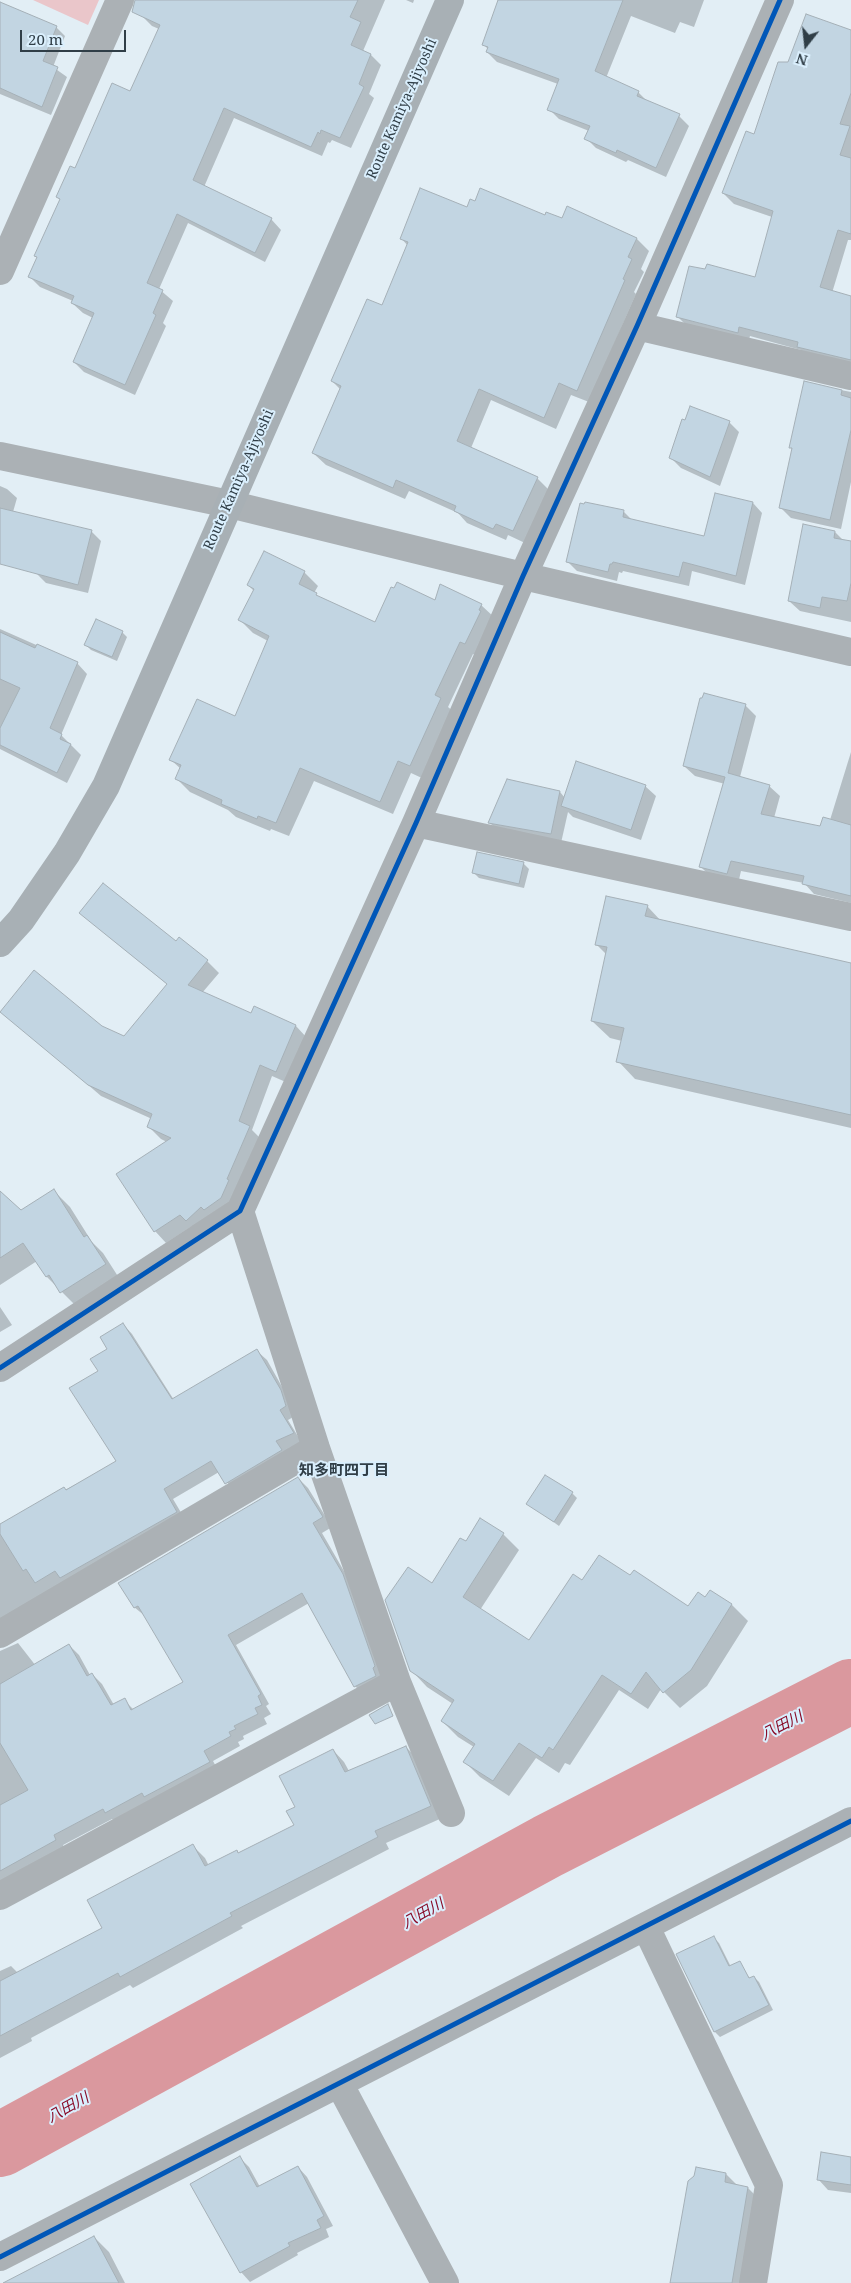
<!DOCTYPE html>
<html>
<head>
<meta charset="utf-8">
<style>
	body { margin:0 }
	#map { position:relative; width:851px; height:2283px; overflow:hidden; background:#e2eef5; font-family:"Noto Serif",serif }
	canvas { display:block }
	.north { position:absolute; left:781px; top:20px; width:50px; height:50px; -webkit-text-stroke:4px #daeffd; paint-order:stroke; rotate:196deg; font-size:14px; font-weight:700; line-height:20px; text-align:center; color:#303e47 }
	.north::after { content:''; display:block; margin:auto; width:18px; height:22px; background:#303e47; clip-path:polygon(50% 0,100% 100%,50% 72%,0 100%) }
	.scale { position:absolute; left:20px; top:30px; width:106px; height:22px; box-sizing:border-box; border:2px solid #303e47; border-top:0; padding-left:6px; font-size:15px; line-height:18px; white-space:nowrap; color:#303e47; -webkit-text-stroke:4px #daeffd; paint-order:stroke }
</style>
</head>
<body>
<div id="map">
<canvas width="851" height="2283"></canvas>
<div class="north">N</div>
<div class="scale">20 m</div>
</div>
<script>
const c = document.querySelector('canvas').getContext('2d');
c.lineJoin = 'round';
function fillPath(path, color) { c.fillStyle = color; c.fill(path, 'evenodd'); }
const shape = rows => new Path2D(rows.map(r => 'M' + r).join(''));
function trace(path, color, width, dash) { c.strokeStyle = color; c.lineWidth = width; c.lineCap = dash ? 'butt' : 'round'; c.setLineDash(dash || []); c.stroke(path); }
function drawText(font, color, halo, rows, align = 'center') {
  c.font = font + ' "Noto Serif","Noto Sans JP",serif'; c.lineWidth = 4; c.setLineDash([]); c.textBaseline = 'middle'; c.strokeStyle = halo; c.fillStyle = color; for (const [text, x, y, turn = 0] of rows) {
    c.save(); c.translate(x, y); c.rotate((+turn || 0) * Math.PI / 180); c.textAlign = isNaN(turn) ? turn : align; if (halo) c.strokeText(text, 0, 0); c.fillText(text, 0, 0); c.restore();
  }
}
fillPath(shape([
	[33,0,99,0,88,25]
]), '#eac6ca');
fillPath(shape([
	[148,0,385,0,363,51,371,55,381,65,369,94,374,98,351,148,332,140,330,143,328,142,322,156,234,118,204,187,271,219,281,230,265,262,188,223,159,289,173,301,163,323,166,326,135,395,84,372,74,362,93,318,83,313,72,303,73,301,40,287,30,277,61,200,57,197,130,93,159,29,152,26,141,15],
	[406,0,414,0,413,3],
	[500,0,704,0,694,27,680,22,675,33,631,16,606,78,638,92,648,102,679,116,689,126,666,177,628,160,626,162,596,148,586,138,589,131,559,119,549,109,558,84,497,62,487,52,488,49,483,44],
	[0,4,56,27,65,36,53,67,67,77,51,115,0,94],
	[851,32,851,240,848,240,832,293,851,298,851,367,809,358,801,350,750,336,748,343,688,327,677,316,756,279,772,217,734,204,723,193,754,135,789,63],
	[568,207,637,239,649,251,641,269,644,272,634,292,636,294,589,402,571,395,556,429,491,400,471,448,537,478,549,490,525,543,508,535,506,540,467,523,458,513,409,491,405,499,326,465,313,453,341,390,332,381,382,307,408,246,401,238,467,208,563,220],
	[805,383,851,392,851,482,841,529,791,518,780,507,793,450,790,447],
	[729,422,739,432,720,486,681,468,671,458],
	[0,486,7,489,17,498,13,512,91,531,101,541,88,593,46,583,37,574,0,549],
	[753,503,762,513,745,585,692,571,689,586,623,571,622,573,619,572,617,581,577,571,567,561,624,512,632,520,705,538],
	[835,532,844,541,851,543,851,622,800,611,789,601],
	[304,572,318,586,314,593,320,599,376,624,436,601,481,605,495,618,479,657,473,654,448,707,454,712,424,779,411,773,393,814,314,781,289,836,271,829,270,831,236,817,228,810,190,792,177,779,181,769,171,760,235,718,268,641,253,633,240,620,254,591,248,585],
	[0,629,77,663,87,674,61,735,81,755,67,783,0,749],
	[122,632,127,637,117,661,91,650,86,645],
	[745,705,756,716,740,777,769,786,780,796,774,818,821,828,830,820,851,752,851,903,814,894,804,883,741,871,738,884,711,877,701,867,725,784,695,776,684,766],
	[508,780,560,792,565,798,645,786,656,796,641,840,573,817,568,812,561,843,499,832,489,822],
	[523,863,529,869,524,888,479,878,474,873],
	[647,906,662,922,851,965,851,1128,635,1079,618,1061,622,1041,610,1038,592,1021,607,955,596,944],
	[80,913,176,943,207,961,219,973,202,993,251,1015,296,1026,307,1038,288,1083,272,1076,252,1130,261,1139,240,1193,198,1232,192,1226,166,1243,155,1231,167,1142,161,1139,149,1127,152,1119,101,1096,2,1011,102,1027,125,1038,168,985],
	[54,1191,70,1207,92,1242,103,1253,121,1281,78,1308,47,1277,37,1261,0,1285,0,1193,21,1212],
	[0,1307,12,1325,0,1332],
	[123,1324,132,1334,174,1400,257,1351,267,1360,290,1401,295,1416,288,1420,302,1443,235,1492,219,1472,173,1499,186,1521,0,1633,0,1525,117,1462,99,1371],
	[298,1478,308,1488,332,1527,322,1533,352,1585,384,1676,365,1696,355,1686,309,1603,236,1645,269,1704,266,1706,271,1714,264,1718,267,1724,243,1736,244,1739,238,1742,240,1746,213,1761,219,1772,116,1822,112,1819,63,1845,65,1850,0,1886,0,1651,18,1643,36,1666,69,1645,79,1655,90,1675,92,1674,102,1684,114,1705,124,1700,134,1710,185,1683,145,1616,134,1607],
	[572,1493,577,1498,559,1526,527,1503],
	[503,1534,519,1550,480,1610,529,1642,583,1582,631,1577,689,1608,706,1599,711,1591,732,1605,748,1621,707,1686,680,1708,661,1689,648,1709,619,1690,570,1765,565,1763,559,1773,536,1758,509,1796,480,1777,464,1761,474,1747,458,1737,442,1721,453,1704,427,1687,411,1670,432,1584,466,1543],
	[406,1747,418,1759,442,1818,386,1843,389,1849,241,1926,243,1928,133,1988,130,1985,31,2038,32,2041,0,2058,0,1971,11,1966,18,1973,103,1928,193,1846,205,1858,209,1866,239,1854,296,1825,297,1808,333,1750,344,1762,349,1771],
	[714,1938,719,1943,731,1967,739,1962,750,1979,754,1977,759,1982,773,2010,720,2037,715,2032,678,1955],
	[240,2158,249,2167,260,2187,298,2167,307,2177,333,2226,326,2229,329,2237,297,2253,298,2255,250,2282,241,2272],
	[851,2158,851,2193,828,2190,818,2179],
	[726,2174,738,2186,748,2188,761,2201,747,2283,671,2283],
	[94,2237,109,2252,125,2283,5,2283]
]), '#0003');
trace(shape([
	[0,2145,548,1846,851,1691]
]), '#da989e', 64);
const building = shape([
	[135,0,358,0,350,17,361,22,351,45,371,54,359,84,364,87,340,138,321,130,320,134,318,132,311,147,224,108,193,180,272,218,255,253,177,214,147,283,163,290,153,313,156,315,125,385,73,362,94,313,71,303,74,296,28,277,37,257,34,256,60,199,56,197,70,166,75,168,112,83,130,91,160,25,132,12,135,0],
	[498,0,623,0,595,71,639,91,637,96,680,114,656,168,617,150,616,153,584,139,590,126,547,110,559,79,486,52,488,47,482,45,498,0],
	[0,2,57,26,43,61,58,67,42,107,0,88,0,2],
	[806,14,851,30,851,93,840,124,850,126,840,155,851,158,851,234,838,230,820,287,851,296,851,360,797,347,798,342,739,327,738,333,676,317,689,266,705,269,707,264,755,277,773,211,722,193,746,131,754,134,778,62,788,62,806,14],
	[420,188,467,207,470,199,475,201,480,188,545,215,546,212,562,218,567,206,637,238,628,257,632,259,623,279,625,280,577,391,559,383,544,418,479,389,457,441,538,477,513,531,496,524,493,529,454,511,456,506,396,480,393,488,312,453,341,386,331,381,367,299,382,305,408,242,400,239,420,188],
	[804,381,842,390,841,395,851,398,851,430,830,520,779,508,792,448,789,448,804,381],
	[690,406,730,421,710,477,669,458,682,419,685,420,690,406],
	[715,493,753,502,736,576,683,562,679,577,613,562,612,564,610,564,608,572,566,562,580,503,584,504,585,502,624,510,623,517,704,536,715,493],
	[0,508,92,530,78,585,0,564,0,508],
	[803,524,835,531,834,538,851,541,851,583,847,601,822,597,820,608,788,601,803,524],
	[264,551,305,571,299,584,317,593,316,595,375,622,391,587,394,588,397,582,435,600,440,584,482,604,479,610,481,611,465,644,460,642,435,695,441,698,410,766,398,761,380,802,300,768,276,823,258,816,257,819,221,804,222,800,175,779,181,765,169,760,197,699,235,716,269,636,238,620,254,589,247,585,264,551],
	[96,619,123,631,112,657,84,645,96,619],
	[0,632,35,648,37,644,78,662,50,728,62,734,60,739,71,744,57,773,0,745,0,728,20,688,0,679,0,632],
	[704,693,746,704,728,773,770,785,761,814,820,826,823,817,851,825,851,896,802,884,804,876,731,861,727,874,699,867,725,777,683,766,700,698,702,698,704,693],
	[576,761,646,785,631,830,561,806,576,761],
	[507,779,560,791,551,834,488,823,507,779],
	[477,852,524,862,519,884,472,873,477,852],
	[103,883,176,941,179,937,208,960,188,985,251,1013,254,1006,296,1025,276,1072,260,1065,239,1121,250,1126,227,1179,229,1180,221,1198,204,1210,201,1207,186,1221,180,1215,154,1232,116,1174,171,1138,147,1127,152,1114,88,1085,0,1012,34,970,102,1026,124,1036,167,984,79,913,103,883],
	[606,896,648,905,645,916,851,963,851,1115,616,1062,624,1028,591,1021,607,947,595,945,606,896],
	[54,1189,84,1237,87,1235,106,1264,60,1293,49,1275,46,1277,23,1243,0,1258,0,1191,21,1210,54,1189],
	[123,1323,172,1399,257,1349,281,1390,286,1406,280,1410,294,1433,276,1441,282,1450,225,1484,211,1461,164,1489,177,1512,60,1578,55,1571,35,1583,26,1569,23,1571,0,1534,0,1524,64,1487,66,1490,116,1461,69,1388,98,1371,90,1359,107,1349,100,1337,123,1323],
	[545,1475,573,1492,554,1522,526,1504,545,1475],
	[298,1477,323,1517,313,1523,343,1574,375,1666,373,1668,376,1676,354,1687,302,1593,228,1635,261,1694,258,1696,262,1705,255,1708,258,1714,234,1726,236,1729,229,1732,231,1736,204,1751,210,1762,144,1797,142,1793,105,1813,103,1809,54,1835,56,1840,0,1871,0,1805,28,1790,0,1743,0,1684,69,1644,87,1676,92,1673,111,1705,125,1698,131,1710,183,1682,138,1606,134,1608,118,1583,298,1477],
	[480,1518,504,1533,463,1597,529,1640,573,1574,582,1580,599,1555,630,1575,634,1570,688,1606,698,1592,705,1597,710,1590,732,1604,691,1670,663,1693,646,1672,631,1694,602,1675,553,1750,549,1747,542,1758,519,1743,493,1781,463,1762,475,1744,441,1721,454,1700,410,1671,385,1600,408,1567,432,1583,460,1538,466,1541,480,1518],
	[388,1704,393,1716,375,1724,369,1715,388,1704],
	[406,1746,431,1806,375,1831,378,1837,230,1913,232,1916,120,1977,118,1973,0,2036,0,1981,102,1928,87,1900,193,1844,205,1866,237,1850,238,1853,294,1825,286,1811,295,1807,279,1776,333,1749,345,1772,406,1746],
	[714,1936,729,1966,740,1961,749,1978,754,1976,769,2005,714,2032,676,1954,714,1936],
	[821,2152,851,2157,851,2185,817,2180,821,2152],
	[240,2156,257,2187,298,2166,324,2216,317,2220,321,2228,288,2243,290,2246,240,2273,190,2184,240,2156],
	[696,2167,726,2173,725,2182,748,2187,732,2283,670,2283,688,2181,694,2176,696,2167],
	[94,2236,119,2283,3,2283,94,2236]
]);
fillPath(building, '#c2d5e2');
trace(building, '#a5b0b7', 1);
trace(shape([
	[0,271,120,0],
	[637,326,851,376],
	[0,456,229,504,523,576,851,652],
	[416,823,851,917],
	[240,1211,316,1448,397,1682,451,1813],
	[0,1368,240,1211,416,823,523,576,637,326,780,0],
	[0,1634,316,1448],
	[0,1896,397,1682],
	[646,1927,769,2185,753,2283],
	[339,2083,445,2283],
	[0,2257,851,1821]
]), '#abb1b5', 28);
trace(shape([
	[0,943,21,920,67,853,106,786,450,0]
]), '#a8b0b5', 28);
trace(shape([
	[0,1368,240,1211,416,823,523,576,637,326,780,0],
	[0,2257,851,1821]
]), '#0057b8', 5);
drawText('14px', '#303e47', '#daeffd', [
	["Route Kamiya-Ajiyoshi",402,109,-66],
	["Route Kamiya-Ajiyoshi",239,480,-66]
]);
drawText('bold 15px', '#303e47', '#daeffd', [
	["知多町四丁目",344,1471]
]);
drawText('italic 15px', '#880a27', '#daeffd', [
	["八田川",782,1726,-27],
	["八田川",423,1914,-29],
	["八田川",68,2108,-29]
]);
</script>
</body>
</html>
